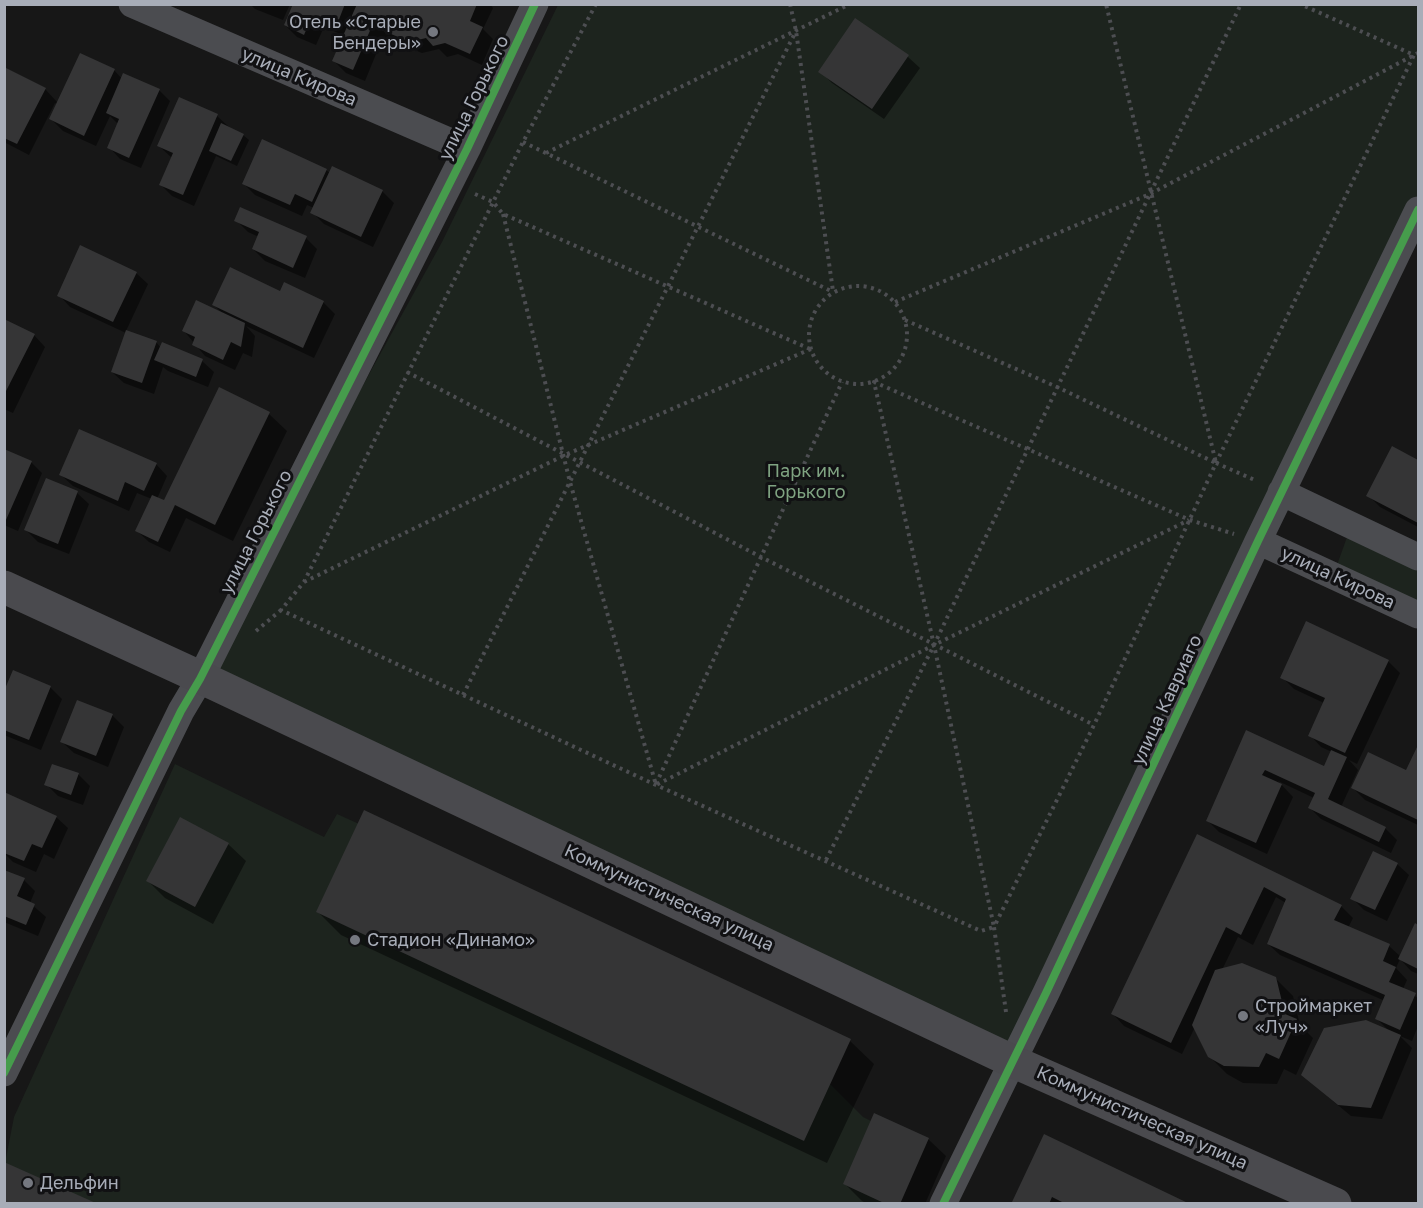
<!DOCTYPE html>
<html>
<head>
<meta charset="utf-8">
<style>
	body { margin:0 }
	#map { position:relative; width:1423px; height:1208px; overflow:hidden; background:#171717; font-family:"Golos Text",sans-serif }
	canvas { display:block }
	.frame { position:absolute; inset:0; border:6px solid #a8adb8; pointer-events:none }
</style>
</head>
<body>
<div id="map">
<canvas width="1423" height="1208"></canvas>
<div class="frame"></div>
</div>
<script>
const c = document.querySelector('canvas').getContext('2d');
c.lineJoin = 'round';
function fillPath(path, color) { c.fillStyle = color; c.fill(path, 'evenodd'); }
const shape = rows => new Path2D(rows.map(r => 'M' + r).join(''));
function trace(path, color, width, dash) { c.strokeStyle = color; c.lineWidth = width; c.lineCap = dash ? 'butt' : 'round'; c.setLineDash(dash || []); c.stroke(path); }
function drawText(font, color, halo, rows, align = 'center') {
  c.font = font + ' "Golos Text",sans-serif'; c.lineWidth = 6; c.setLineDash([]); c.textBaseline = 'middle'; c.strokeStyle = halo; c.fillStyle = color; for (const [text, x, y, turn = 0] of rows) {
    c.save(); c.translate(x, y); c.rotate((+turn || 0) * Math.PI / 180); c.textAlign = isNaN(turn) ? turn : align; if (halo) c.strokeText(text, 0, 0); c.fillText(text, 0, 0); c.restore();
  }
}
fillPath(shape([
	[558,5,1418,5,1418,210,1012,1061,201,679,442,242],
	[1351,526,1418,557,1418,615,1337,565],
	[175,764,324,837,337,814,842,1042,825,1079,863,1117,911,1141,880,1203,5,1204,5,1163,14,1117]
]), '#1d241e');
fillPath(shape([
	[250,4,290,4,283,20,255,9],
	[294,4,490,4,493,8,483,29,493,39,482,65,458,54,447,57,439,49,422,53,383,37,365,81,346,73,334,61,345,36,324,27,316,45,297,37,285,25],
	[855,20,908,57,920,68,884,119,832,83,820,71],
	[4,68,45,89,58,103,114,70,122,79,159,90,170,101,141,168,120,159,109,147,118,124,110,116,96,146,63,131,51,119,58,105,55,103,29,155,4,142],
	[180,99,217,116,229,127,243,135,249,140,237,166,216,156,194,206,172,196,161,185,172,158,159,146],
	[326,170,330,173,382,191,394,203,373,247,324,224,312,212,314,208,307,205,302,216,255,195,243,183],
	[236,220,306,238,317,249,305,278,265,261,253,249,259,237,248,232],
	[136,273,148,284,126,331,156,342,161,348,202,361,214,372,208,387,168,371,163,367,154,394,124,383,112,372,126,333,70,307,59,295],
	[281,293,323,302,335,314,314,358,246,326,255,336,252,357,243,353,235,370,205,356,184,331,223,314,214,305],
	[4,322,34,335,45,347,13,413,4,409],
	[269,414,287,431,233,541,186,518,170,552,149,542,137,531,152,499,137,493,129,511,73,486,61,475,156,464,167,476,157,499,171,505],
	[1393,448,1418,462,1418,527,1380,507,1368,495],
	[4,451,31,462,42,473,18,531,4,525],
	[77,493,89,504,69,554,38,542,26,530],
	[1388,661,1400,673,1357,764,1349,760,1358,770,1341,807,1385,828,1397,840,1391,853,1321,819,1310,808,1314,798,1278,781,1293,797,1267,854,1219,832,1208,821,1247,732,1325,768,1332,752,1321,747,1310,735,1324,703,1294,689,1282,677],
	[50,687,62,699,41,750,4,735,4,695],
	[112,715,124,727,108,767,74,753,62,742],
	[1418,748,1418,825,1365,800,1353,788,1407,772],
	[78,774,90,786,83,805,58,796,46,784],
	[4,794,56,817,68,828,54,859,44,854,36,872,13,862,4,853],
	[364,812,850,1041,874,1064,827,1163,341,935,318,912],
	[1198,836,1341,906,1353,918,1348,928,1389,946,1401,957,1416,925,1418,926,1418,974,1411,971,1400,959,1396,968,1407,980,1403,989,1418,998,1418,1026,1412,1041,1400,1036,1412,1048,1382,1119,1351,1116,1315,1086,1389,1031,1377,1019,1385,1001,1280,955,1268,944,1286,903,1276,897,1253,945,1238,937,1222,970,1275,978,1293,996,1300,1025,1313,1038,1296,1075,1284,1069,1277,1084,1243,1083,1227,1074,1209,1056,1195,1027,1182,1054,1124,1026,1113,1014],
	[228,844,246,861,213,924,165,898,148,881],
	[1397,864,1409,875,1387,921,1364,910,1352,898],
	[4,872,24,880,35,891,30,903,46,917,38,936,4,922],
	[1045,1136,1187,1204,1015,1204],
	[928,1139,946,1156,925,1204,868,1204,862,1201,844,1183]
]), '#0007');
fillPath(shape([
	[293,4,345,4,336,27,312,16,304,35,284,25],
	[357,4,477,4,470,21,483,27,470,54,445,43,433,46,426,38,410,42,372,26,353,70,332,61],
	[855,18,909,55,872,109,818,72],
	[80,53,115,69,84,136,49,119],
	[4,67,46,88,17,144,4,138],
	[123,73,160,89,129,158,107,148,119,119,106,113],
	[179,97,218,114,183,195,159,185,173,153,157,146],
	[221,123,244,134,231,161,209,151],
	[262,139,327,169,312,202,295,194,290,205,242,184],
	[332,166,383,190,361,237,310,213],
	[240,207,307,236,293,268,252,249,259,232,234,221],
	[80,245,137,272,113,322,57,296],
	[230,267,280,291,284,282,324,301,303,348,212,305],
	[196,300,245,323,241,347,231,342,223,360,192,345,195,337,182,331],
	[4,319,35,334,4,395],
	[126,330,157,341,142,383,111,372],
	[162,342,203,359,196,377,154,360],
	[219,387,270,412,215,525,175,505,158,542,135,531,152,495,164,500],
	[79,429,157,463,144,491,125,482,118,501,59,475],
	[1392,446,1418,460,1418,523,1366,496],
	[4,449,32,461,6,520,4,520],
	[46,478,78,491,58,544,24,530],
	[1306,621,1389,660,1345,753,1308,736,1325,698,1280,678],
	[13,670,51,686,29,740,4,730,4,691],
	[77,700,113,714,96,756,60,742],
	[1246,730,1324,766,1331,750,1347,757,1328,799,1386,827,1379,842,1308,808,1315,793,1265,770,1262,775,1282,784,1256,843,1206,821],
	[1418,745,1418,820,1351,788,1368,752,1406,770],
	[52,764,79,773,71,795,44,785],
	[4,792,57,816,42,848,32,844,24,861,4,853],
	[364,810,851,1039,804,1141,316,912],
	[180,817,229,843,195,907,146,881],
	[1197,834,1342,905,1334,920,1390,944,1383,961,1396,967,1389,982,1416,993,1400,1030,1375,1019,1385,995,1267,944,1286,899,1264,887,1241,935,1226,927,1171,1043,1111,1014],
	[1373,851,1398,863,1375,910,1350,899],
	[4,870,25,878,17,896,35,904,26,925,4,916],
	[1415,923,1418,925,1418,969,1398,959],
	[1242,963,1276,977,1285,1014,1297,1019,1279,1059,1266,1053,1259,1067,1224,1066,1208,1057,1192,1025,1215,970],
	[1366,1020,1401,1035,1371,1108,1338,1105,1301,1075,1324,1028],
	[874,1113,929,1138,900,1204,886,1204,843,1184],
	[1044,1134,1190,1204,1066,1204,1052,1197,1049,1204,1015,1204,1012,1202],
	[4,1162,98,1204,4,1204]
]), '#353536');
trace(shape([
	[596,4,523,142,304,582,281,610,656,785,981,931,994,927,934,645,874,382,1190,520,1234,534],
	[790,4,796,31,833,291],
	[523,142,833,292],
	[546,153,850,4],
	[475,194,493,202,503,214,810,349],
	[503,214,570,482,656,785,934,645,1189,520],
	'809 335a49 49 0 1 1 98 0a49 49 0 1 1-98 0Z',
	[895,302,1150,194,1418,53],
	[905,320,1057,387,1216,463,1106,4],
	[407,372,761,557,1094,725],
	[1216,463,1257,481],
	[304,582,565,455,811,349],
	[256,631,281,610],
	[463,695,796,31],
	[656,784,842,382],
	[826,860,934,645,1241,4],
	[1006,1012,994,927,1094,725,1216,463,1414,55,1300,4]
]), '#4d4e52', 4, [3, 4.5]);
trace(shape([
	[132,4,467,149],
	[1281,492,1418,557],
	[1258,541,1418,615],
	[4,1073,181,711,200,679,467,149,535,4],
	[943,1204,1046,993,1258,541,1418,210]
]), '#4b4c50', 27);
trace(shape([
	[4,587,217,685,1012,1061,1335,1204]
]), '#4a4a4e', 33);
trace(shape([
	[4,1073,181,711,200,679,467,149,535,4],
	[943,1204,1046,993,1258,541,1418,210]
]), '#469c4c', 8);
for (const [x, y, r, color] of [
	[433,32,6,"#757880"],
	[355,940,6,"#757880"],
	[1243,1016,6,"#757880"],
	[28,1183,6,"#757880"]
]) { const dot = new Path2D(); dot.arc(x, y, r, 0, 2 * Math.PI); c.fillStyle = color; c.fill(dot); trace(dot, '#111113', 2); }
drawText('18px', '#a8adb8', '#111113', [
	["Отель «Старые",421,22,"right"],
	["Бендеры»",421,43,"right"],
	["Стадион «Динамо»",367,940],
	["Строймаркет",1255,1006],
	["«Луч»",1255,1027],
	["Дельфин",40,1183]
], 'left');
drawText('18px', '#a8adb8', '#111113', [
	["улица Кирова",299,77,23],
	["улица Горького",474,98,-64],
	["улица Горького",256,532,-63],
	["улица Кирова",1338,578,25],
	["улица Кавриаго",1167,700,-65],
	["Коммунистическая улица",669,898,25],
	["Коммунистическая улица",1142,1118,24]
]);
drawText('18px', '#7fa381', '#111113', [
	["Парк им.",806,471],
	["Горького",806,492]
]);
</script>
</body>
</html>
